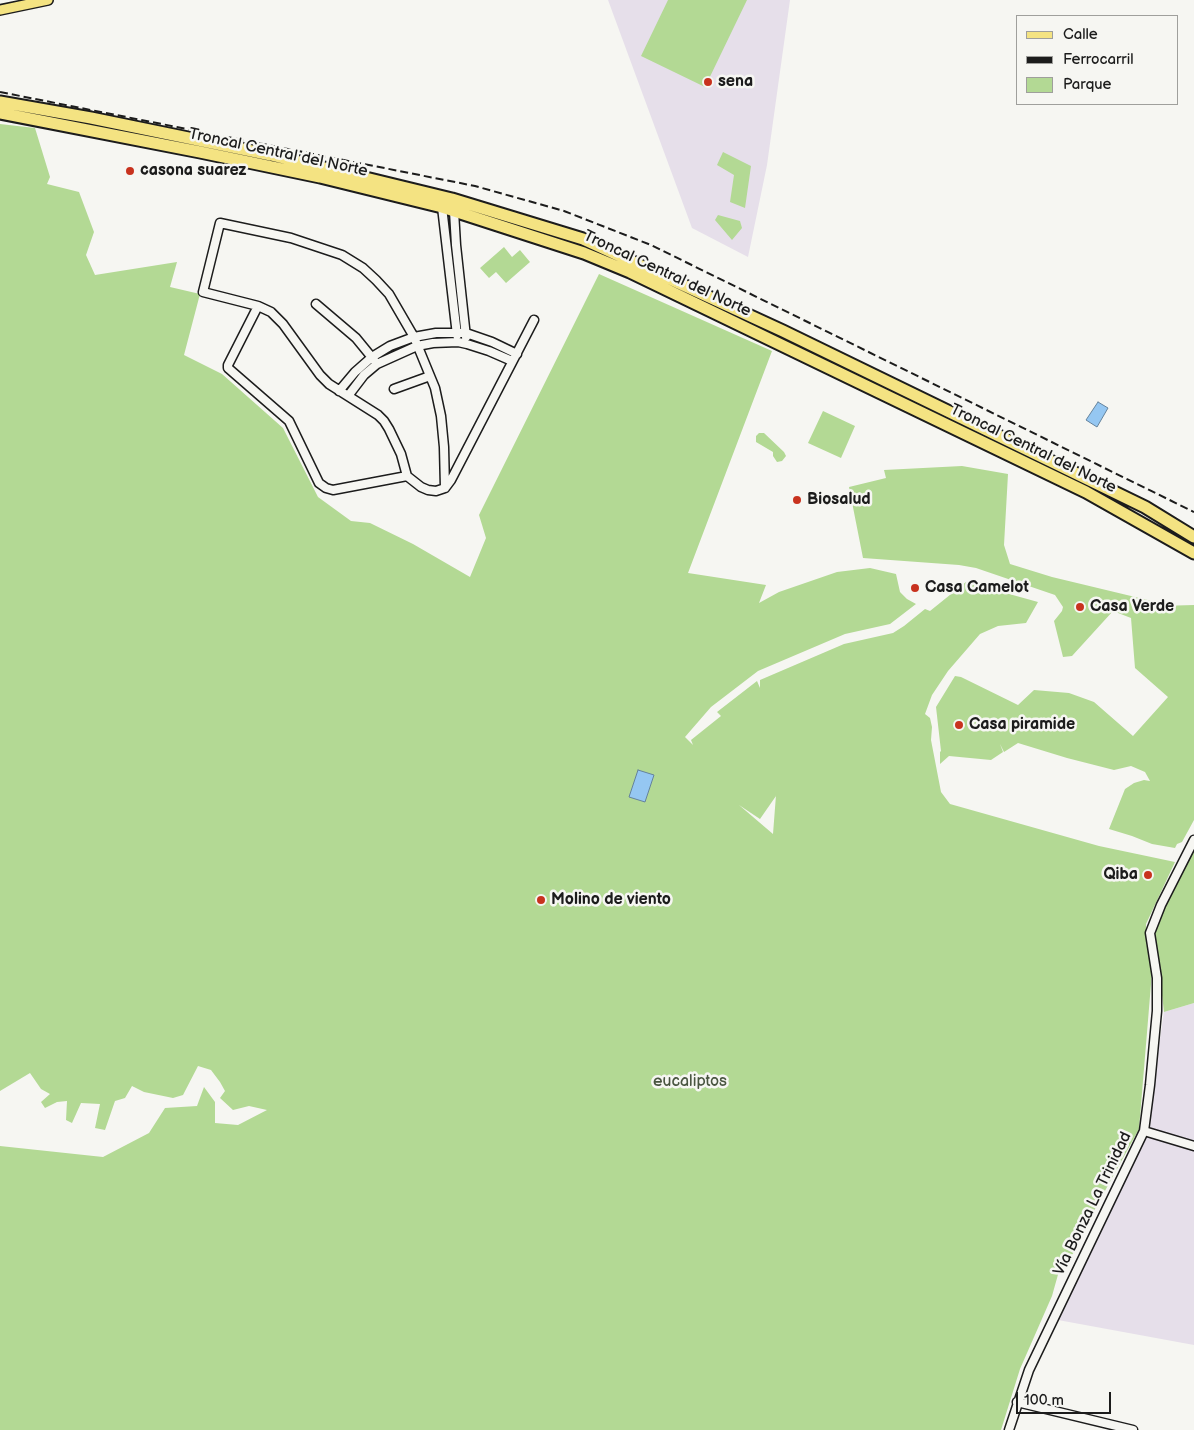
<!DOCTYPE html>
<html>
<head>
<meta charset="utf-8">
<style>
	body { margin:0 }
	#map { position:relative; width:1194px; height:1430px; overflow:hidden; background:#f6f6f2; font-family:"Balsamiq Sans",sans-serif }
	canvas { display:block }
	.legend { position:absolute; left:1016px; top:15px; width:162px; height:90px; box-sizing:border-box; background:#f6f6f2; border:1px solid #9f9f9c; margin:0; padding:6px 9px; list-style:none; font-size:15px; color:#1c1c1c }
	.legend li { display:flex; align-items:center; gap:10px; height:25px }
	.legend b { width:25px; border:1px solid #9f9f9c }
	.scale { position:absolute; left:1016px; top:1392px; width:95px; height:22px; box-sizing:border-box; border:2px solid #1c1c1c; border-top:0; padding-left:6px; font-size:15px; line-height:18px; white-space:nowrap; color:#1c1c1c; -webkit-text-stroke:4px #f6f6f2; paint-order:stroke }
</style>
</head>
<body>
<div id="map">
<canvas width="1194" height="1430"></canvas>
<ul class="legend">
<li><b style="height:6px;background:#f4e382"></b>Calle</li>
<li><b style="height:6px;background:#1c1c1c"></b>Ferrocarril</li>
<li><b style="height:14px;background:#b3d994"></b>Parque</li>
</ul>
<div class="scale">100 m</div>
</div>
<script>
const c = document.querySelector('canvas').getContext('2d');
c.lineJoin = 'round';
function fillPath(path, color) { c.fillStyle = color; c.fill(path, 'evenodd'); }
const shape = rows => new Path2D(rows.map(r => 'M' + r).join(''));
function trace(path, color, width, dash) { c.strokeStyle = color; c.lineWidth = width; c.lineCap = dash ? 'butt' : 'round'; c.setLineDash(dash || []); c.stroke(path); }
function drawText(font, color, halo, rows, align = 'center') {
  c.font = font + ' "Balsamiq Sans",sans-serif'; c.lineWidth = 5; c.setLineDash([]); c.textBaseline = 'middle'; c.strokeStyle = halo; c.fillStyle = color; for (const [text, x, y, turn = 0] of rows) {
    c.save(); c.translate(x, y); c.rotate((+turn || 0) * Math.PI / 180); c.textAlign = isNaN(turn) ? turn : align; if (halo) c.strokeText(text, 0, 0); c.fillText(text, 0, 0); c.restore();
  }
}
fillPath(shape([
	[608,0,790,0,767,165,748,257,692,228],
	[1194,1003,1194,1345,1058,1320,1146,1132,1164,1012]
]), '#e6dfea');
fillPath(shape([
	[668,0,747,0,705,87,641,56],
	[0,124,35,128,50,177,47,184,79,192,94,232,86,255,95,275,177,262,170,287,200,294,184,355,222,374,283,428,318,497,351,521,370,523,413,544,470,577,486,538,479,515,599,274,772,351,688,573,766,585,759,603,779,592,837,572,870,568,896,574,900,592,907,599,916,604,890,624,845,634,758,671,711,707,685,737,693,745,691,740,721,716,717,712,757,681,760,688,760,680,844,644,893,633,904,626,925,609,930,611,966,582,1038,602,1026,623,998,626,980,634,948,671,932,695,925,714,930,718,932,727,931,740,941,792,950,804,1099,846,1175,862,1146,924,1146,941,1152,972,1139,1129,1084,1229,1075,1251,1059,1271,1052,1296,1020,1369,1001,1430,0,1430,0,1146,103,1157,149,1133,165,1108,197,1106,204,1087,215,1102,215,1123,238,1125,267,1110,249,1106,233,1110,220,1098,225,1091,220,1082,211,1070,198,1066,183,1095,173,1098,144,1092,132,1086,125,1098,115,1101,105,1130,95,1128,100,1104,81,1103,72,1123,66,1120,67,1101,57,1102,45,1108,41,1102,50,1094,41,1089,30,1073,0,1091],
	[776,796,776,795,773,834,739,805,760,819],
	[723,152,751,166,745,208,730,202,734,175,717,165],
	[718,215,740,221,742,228,732,240,715,220],
	[504,247,512,257,520,250,530,262,506,283,496,272,489,278,480,268],
	[823,411,855,426,841,458,808,443],
	[759,433,764,433,784,452,786,456,782,461,777,462,773,456,773,452,756,442,756,436],
	[962,466,1008,474,1004,545,1010,564,1052,577,1156,602,1159,606,1194,605,1194,820,1182,842,1177,844,1175,848,1152,844,1132,836,1109,829,1125,789,1134,783,1144,780,1150,781,1145,772,1131,766,1114,770,1067,758,1018,743,1004,752,1000,744,1003,752,991,760,949,756,940,764,940,752,941,751,936,707,955,676,961,677,1018,705,1034,690,1069,693,1094,702,1133,736,1168,697,1135,668,1131,618,1113,611,1072,656,1063,657,1054,621,1062,611,1063,607,1055,595,976,568,959,565,863,558,849,487,886,478,884,470],
	[1194,847,1194,1003,1164,1012,1156,944,1153,929]
]), '#b3d994');
const water = shape([
	[1098,402,1108,408,1097,427,1086,420,1098,402],
	[638,770,654,775,645,802,629,797,638,770]
]);
fillPath(water, '#95c7f2');
trace(water, '#65839c', 1);
const minor = shape([
	[442,207,457,335],
	[454,211,456,245,466,337],
	[316,304,356,338,374,360],
	[258,306,228,365,228,368,289,421,319,483,326,488,333,490,407,476,421,487,428,490,436,491,445,488,451,480,534,320],
	[394,389,430,376],
	[339,391,355,372,372,357,390,346,414,337,436,333,466,333,492,342,517,354],
	[348,396,364,375,377,364,417,346,433,343,458,342,467,344,489,351,512,361],
	[407,476,401,454,389,429,384,421,378,415,329,384,320,375,283,324,271,312,258,306,203,292,220,223,291,238,342,255,363,268,376,280,389,294,414,337,435,388,441,416,444,447,445,488],
	[1144,1131,1194,1146],
	[1017,1402,1133,1430],
	[1009,1430,1029,1370,1144,1131,1150,1085,1157,1011,1157,978,1150,933,1161,905,1194,840]
]);
const major = shape([
	[0,10,48,0]
]);
const highway = shape([
	[0,102,91,118,271,155,452,199,583,239,783,331,1145,507,1194,537],
	[0,113,200,152,320,177,442,207,584,253,630,272,1086,492,1194,553]
]);
trace(minor, '#1c1c1c', 11);
trace(major, '#1c1c1c', 12);
trace(highway, '#1c1c1c', 15);
trace(minor, '#f6f6f2', 8);
trace(major, '#f4e382', 9);
trace(highway, '#f4e382', 11);
trace(shape([
	[0,92,475,186,564,211,651,245,1194,512]
]), '#1c1c1c', 2, [8, 4]);
for (const [x, y, r, color] of [
	[708,82,5,"#c8321e"],
	[130,171,5,"#c8321e"],
	[797,500,5,"#c8321e"],
	[915,588,5,"#c8321e"],
	[1080,607,5,"#c8321e"],
	[959,725,5,"#c8321e"],
	[1148,875,5,"#c8321e"],
	[541,900,5,"#c8321e"]
]) { const dot = new Path2D(); dot.arc(x, y, r, 0, 2 * Math.PI); c.fillStyle = color; c.fill(dot); trace(dot, '#f6f6f2', 2); }
drawText('bold 16px', '#1c1c1c', '#f6f6f2', [
	["sena",718,82],
	["casona suarez",140,171],
	["Biosalud",807,500],
	["Casa Camelot",925,588],
	["Casa Verde",1090,607],
	["Casa piramide",969,725],
	["Qiba",1138,875,"right"],
	["Molino de viento",551,900]
], 'left');
drawText('16px', '#1c1c1c', '#f6f6f2', [
	["Troncal Central del Norte",278,153,12],
	["Troncal Central del Norte",667,274,25],
	["Troncal Central del Norte",1033,449,26],
	["Vía Bonza La Trinidad",1093,1204,-64]
]);
drawText('16px', '#495540', '#f6f6f2', [
	["eucaliptos",690,1082]
]);
</script>
</body>
</html>
